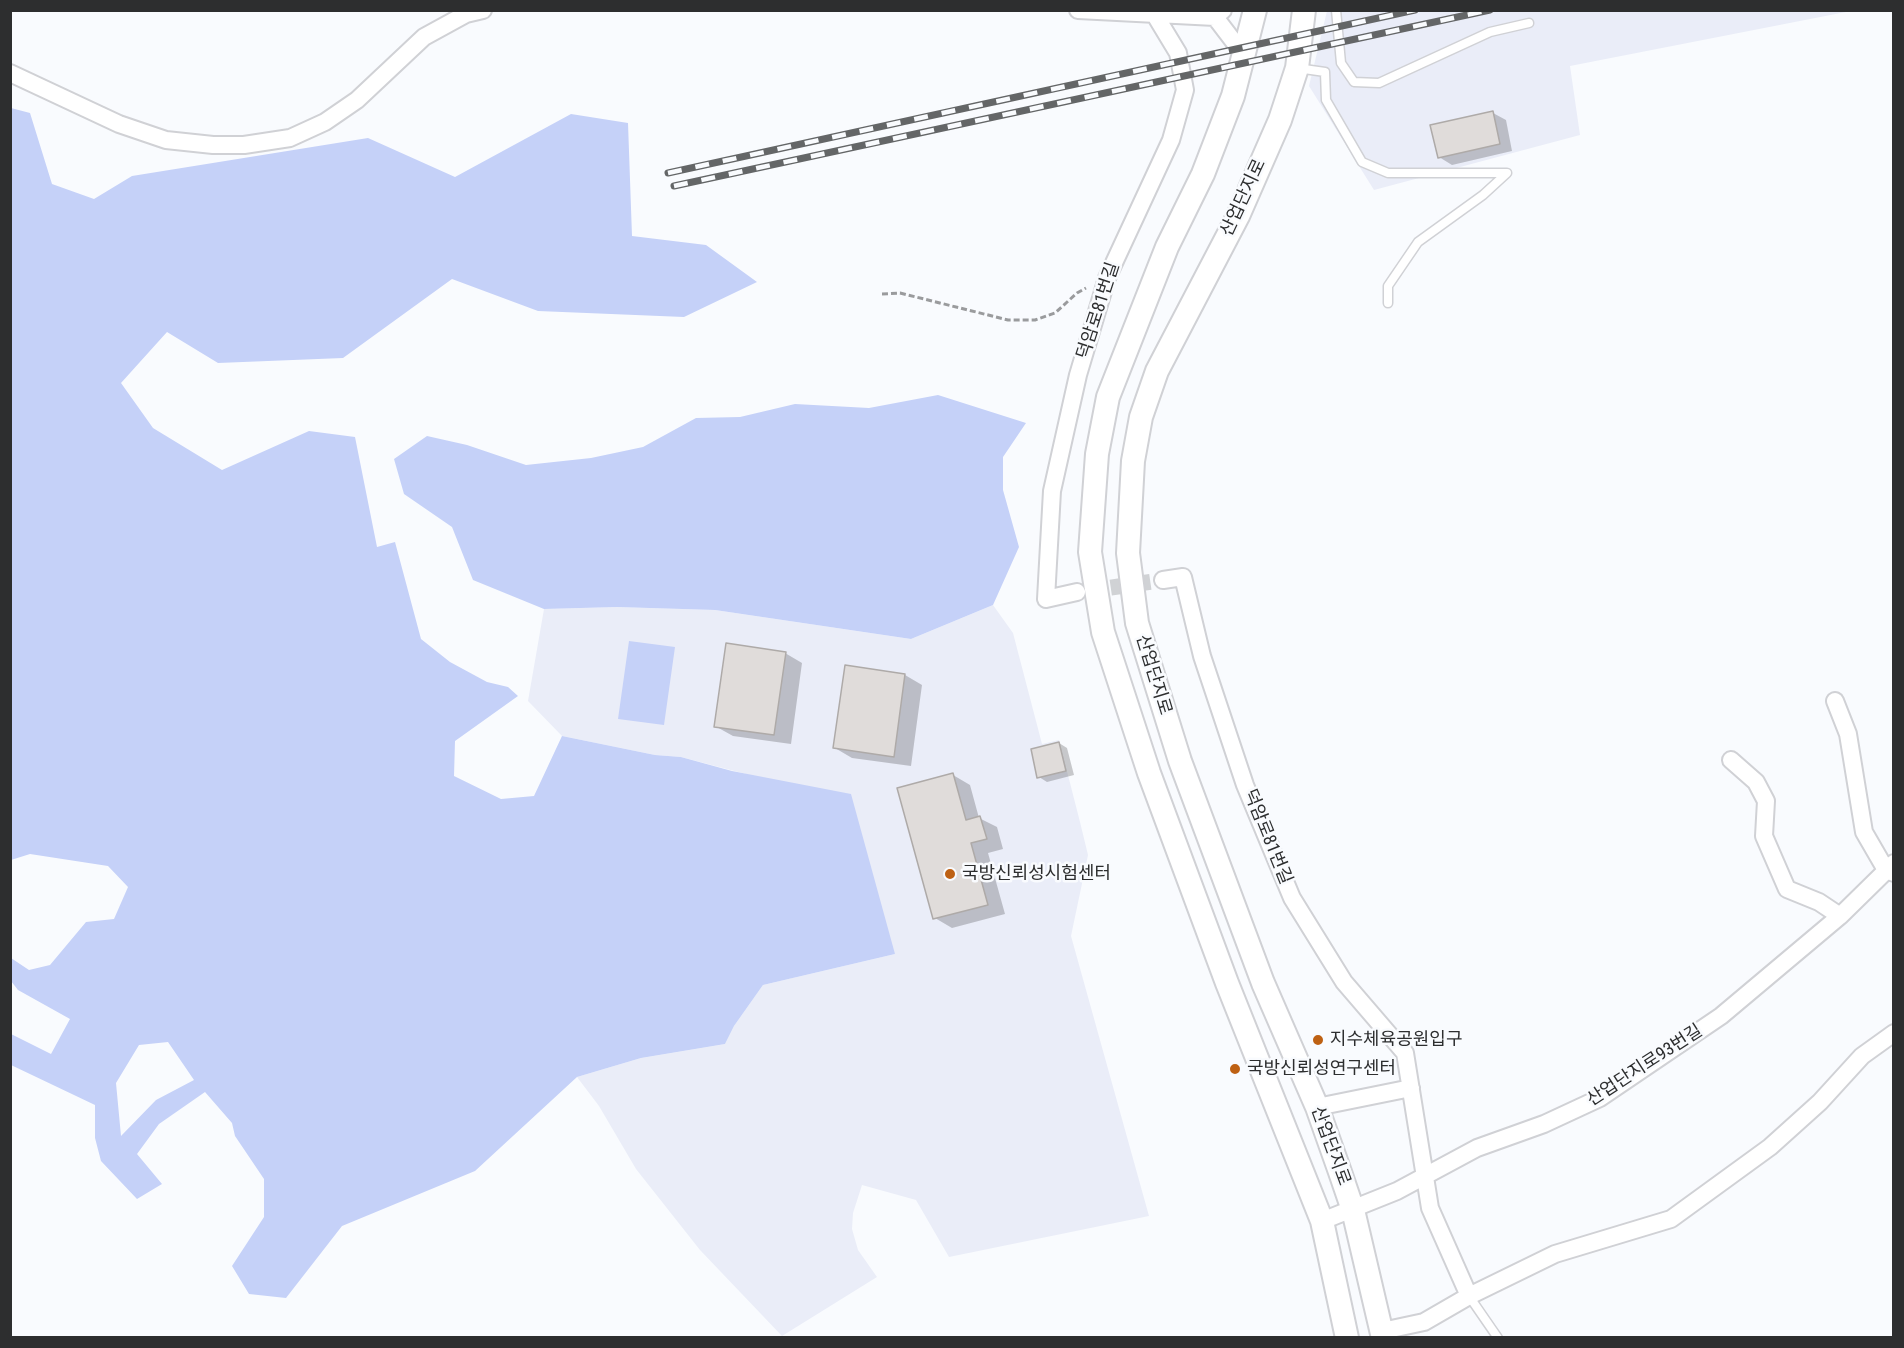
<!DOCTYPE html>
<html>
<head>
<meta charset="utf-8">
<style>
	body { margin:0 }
	#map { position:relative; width:1904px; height:1348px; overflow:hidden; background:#f9fbfe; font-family:"Roboto Condensed",sans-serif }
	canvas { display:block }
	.frame { position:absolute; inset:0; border:12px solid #2d2e2f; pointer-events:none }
</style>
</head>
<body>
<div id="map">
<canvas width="1904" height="1348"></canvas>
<div class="frame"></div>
</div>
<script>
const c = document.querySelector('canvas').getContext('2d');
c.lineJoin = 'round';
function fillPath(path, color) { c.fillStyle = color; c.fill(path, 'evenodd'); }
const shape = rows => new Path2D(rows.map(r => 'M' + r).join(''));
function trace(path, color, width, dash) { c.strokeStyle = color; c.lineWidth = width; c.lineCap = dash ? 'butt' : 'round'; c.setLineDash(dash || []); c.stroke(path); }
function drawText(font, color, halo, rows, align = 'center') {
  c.font = font + ' "Roboto Condensed","Noto Sans KR",sans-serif'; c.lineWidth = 5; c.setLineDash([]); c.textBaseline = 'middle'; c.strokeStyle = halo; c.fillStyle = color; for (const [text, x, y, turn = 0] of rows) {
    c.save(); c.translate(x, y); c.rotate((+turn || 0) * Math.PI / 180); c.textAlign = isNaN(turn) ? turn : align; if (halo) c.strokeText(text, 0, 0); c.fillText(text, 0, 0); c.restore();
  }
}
fillPath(shape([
	[1327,11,1851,11,1570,66,1580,135,1374,190,1309,86],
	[993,605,1013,633,1042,744,1059,740,1080,822,1088,855,1071,936,1149,1216,949,1257,916,1200,862,1185,853,1213,852,1229,858,1250,877,1277,782,1336,700,1250,636,1169,599,1106,577,1077,641,1058,725,1044,734,1026,763,985,895,954,761,778,681,757,655,755,562,736,528,701,544,609,617,607,715,610,911,639]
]), '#eaedf8');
fillPath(shape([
	[11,108,30,113,52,184,94,199,132,176,368,138,455,177,571,114,628,123,632,236,706,245,757,282,684,317,538,311,452,279,343,358,218,363,167,332,121,383,153,428,222,470,309,431,355,437,377,547,395,542,421,639,450,662,487,682,508,687,518,696,455,741,454,776,501,799,534,796,562,736,655,755,681,757,732,771,851,794,895,954,763,985,734,1026,725,1044,641,1058,577,1077,475,1171,342,1226,286,1298,249,1294,232,1266,264,1217,264,1179,235,1136,232,1123,205,1092,159,1124,137,1154,162,1184,137,1199,101,1161,95,1138,95,1105,11,1065,11,1034,51,1054,70,1019,18,990,11,981,11,958,29,970,50,965,86,922,114,919,128,887,108,866,30,854,11,860],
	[168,1042,194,1080,156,1100,121,1136,116,1083,139,1045],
	[938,395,1026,423,1003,457,1003,490,1019,547,993,605,911,639,715,610,617,607,544,609,473,580,452,527,404,494,394,459,427,436,467,445,526,465,591,458,643,447,696,418,740,417,795,404,869,408],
	[629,641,675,647,664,725,618,719]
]), '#c5d1f8');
fillPath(shape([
	[1493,113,1506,120,1512,151,1452,165,1439,157],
	[785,653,802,663,791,744,733,736,715,726],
	[846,666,905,675,922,685,911,766,852,758,835,748],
	[1059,743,1067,748,1074,775,1047,782,1039,777],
	[953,775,970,785,979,818,997,827,1003,849,988,853,1005,914,952,928,935,918]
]), '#0003');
const building = shape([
	[1493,111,1500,144,1438,158,1430,125,1493,111],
	[726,643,786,652,774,735,714,727,726,643],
	[845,665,905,674,894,757,833,748,845,665],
	[1059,742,1066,771,1037,778,1031,749,1059,742],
	[953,773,966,820,980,816,987,839,971,843,988,905,933,919,897,788,953,773]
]);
fillPath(building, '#e0dcda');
trace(building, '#aeaaa8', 1.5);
trace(shape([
	[1087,591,1163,580]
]), '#d0d2d5', 16, [16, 8]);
const service = shape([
	[1336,10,1341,63,1354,82,1379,83,1490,32,1529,23],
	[1297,68,1325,72,1326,100,1362,162,1388,173,1507,173,1483,195,1418,242,1388,286,1388,303],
	[1469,1296,1498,1338]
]);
const minor = shape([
	[1078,10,1215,17,1223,10],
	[1215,17,1244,55],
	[10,73,119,124,166,140,213,145,244,145,290,138,325,122,357,100,424,37,466,14,483,10],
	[1163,580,1183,577,1202,656,1245,785,1292,898,1344,982,1405,1053,1430,1208,1469,1296],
	[1077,592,1046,599,1052,491,1078,375,1107,278,1171,140,1185,90,1178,53,1152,10],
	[1835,701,1848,734,1864,832,1886,870,1894,873],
	[1731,760,1756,782,1766,801,1764,836,1787,889,1819,902,1840,916],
	[1317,1107,1411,1088],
	[1322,1221,1397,1191,1477,1148,1544,1124,1600,1098,1721,1016,1840,916,1894,863],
	[1382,1331,1424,1322,1469,1296,1555,1254,1671,1219,1770,1147,1820,1102,1862,1056,1894,1033]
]);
const secondary = shape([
	[1255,10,1233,96,1203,174,1167,247,1108,397,1097,454,1090,552,1103,632,1149,773,1227,983,1322,1221,1347,1338],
	[1304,10,1297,68,1280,120,1238,216,1157,371,1141,417,1133,461,1128,553,1137,623,1180,761,1263,983,1317,1107,1340,1172,1353,1210,1383,1338]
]);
trace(service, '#d0d1d5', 11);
trace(minor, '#d0d1d5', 20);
trace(secondary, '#d0d1d5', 26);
trace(shape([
	[882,294,900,293,1008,320,1035,320,1055,313,1077,293,1086,288]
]), '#9a9b9d', 3, [6, 3]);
trace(service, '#fff', 8);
trace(minor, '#fff', 16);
trace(secondary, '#fff', 22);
const rail = shape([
	[668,173,1415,10],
	[674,186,1490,10]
]);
trace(rail, '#646667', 7);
trace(rail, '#f9fbfe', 4.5, [14]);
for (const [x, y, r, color] of [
	[950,874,6,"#be6113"],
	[1318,1040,6,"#be6113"],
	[1235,1069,6,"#be6113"]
]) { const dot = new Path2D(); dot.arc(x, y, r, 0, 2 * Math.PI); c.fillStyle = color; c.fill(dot); trace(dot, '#f9fbfe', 2); }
drawText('18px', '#2d2e2f', '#f9fbfe', [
	["산업단지로",1244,198,-65],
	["덕암로81번길",1099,311,-72],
	["산업단지로",1153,675,73],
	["덕암로81번길",1267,837,68],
	["산업단지로93번길",1645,1066,-33],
	["산업단지로",1330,1146,70]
]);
drawText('18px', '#2d2e2f', '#f9fbfe', [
	["국방신뢰성시험센터",962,874],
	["지수체육공원입구",1330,1040],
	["국방신뢰성연구센터",1247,1069]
], 'left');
</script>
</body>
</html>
